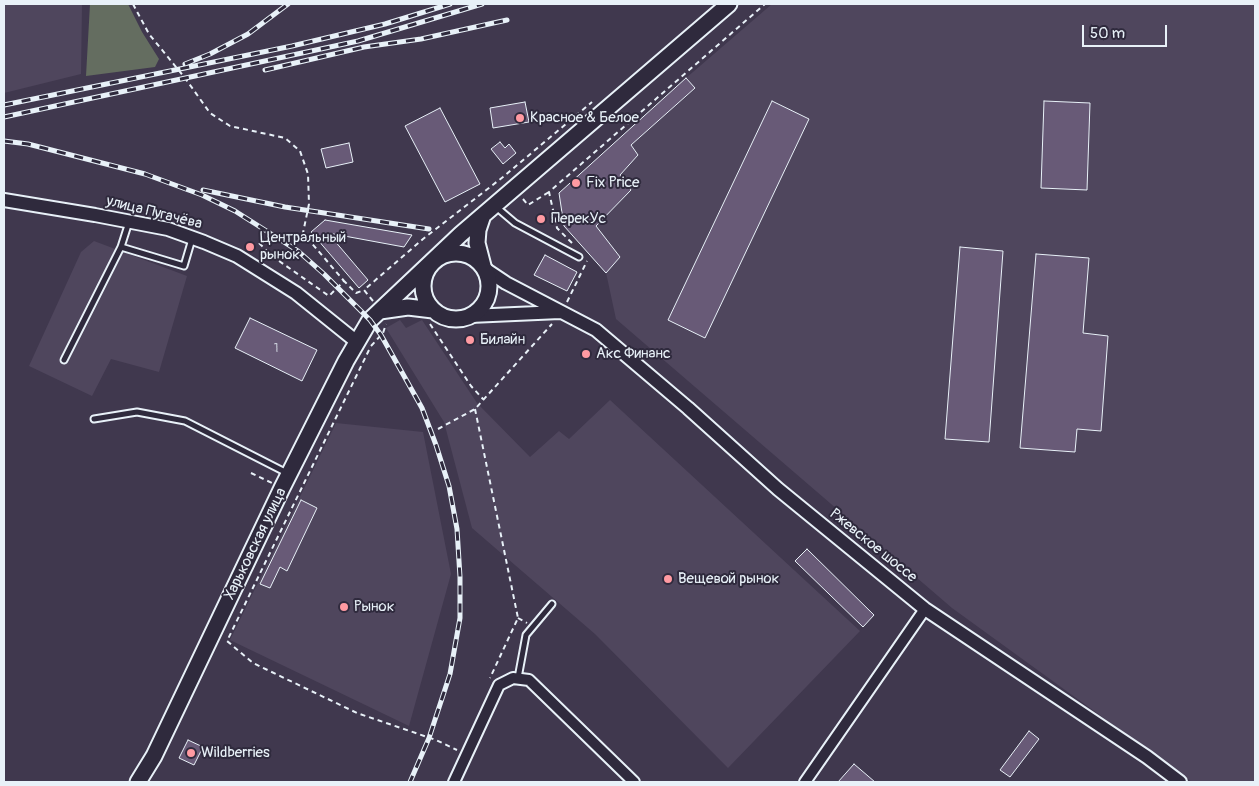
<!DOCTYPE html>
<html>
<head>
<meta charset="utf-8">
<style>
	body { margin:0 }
	#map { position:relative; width:1259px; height:786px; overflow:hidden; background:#40384e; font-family:Pangolin,sans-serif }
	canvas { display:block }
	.frame { position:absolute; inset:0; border:5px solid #e8f1f8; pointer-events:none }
	.scale { position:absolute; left:1082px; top:25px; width:85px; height:22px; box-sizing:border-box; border:2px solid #e8f1f8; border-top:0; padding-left:6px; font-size:15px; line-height:18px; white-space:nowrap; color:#e8f1f8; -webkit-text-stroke:4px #2f2a3d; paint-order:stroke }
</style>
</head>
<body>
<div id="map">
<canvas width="1259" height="786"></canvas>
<div class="frame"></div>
<div class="scale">50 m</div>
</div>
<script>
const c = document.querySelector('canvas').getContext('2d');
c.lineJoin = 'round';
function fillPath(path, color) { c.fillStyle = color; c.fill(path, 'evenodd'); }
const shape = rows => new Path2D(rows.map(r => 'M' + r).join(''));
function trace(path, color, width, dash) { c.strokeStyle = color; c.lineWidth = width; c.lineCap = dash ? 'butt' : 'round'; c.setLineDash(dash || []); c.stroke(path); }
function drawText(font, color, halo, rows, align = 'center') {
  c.font = font + ' Pangolin,sans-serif'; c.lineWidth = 4; c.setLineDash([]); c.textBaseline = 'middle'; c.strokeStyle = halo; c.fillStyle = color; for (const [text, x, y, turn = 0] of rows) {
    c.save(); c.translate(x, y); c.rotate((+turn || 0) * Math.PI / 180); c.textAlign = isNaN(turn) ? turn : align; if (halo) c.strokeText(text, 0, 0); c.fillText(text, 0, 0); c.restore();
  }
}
fillPath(shape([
	[4,4,82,4,81,74,4,93],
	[772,4,1255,4,1255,782,1192,782,952,608,616,319,596,226,631,190,620,175,638,155,631,145,695,89,686,78],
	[94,241,187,276,159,372,111,359,92,396,29,366,81,252],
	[400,320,406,328,422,320,477,403,530,457,559,431,569,439,610,400,860,631,728,768,595,634,472,528,444,422,386,328],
	[336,423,423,432,451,574,409,726,230,640]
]), '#4f465d');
fillPath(shape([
	[90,4,128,4,142,32,159,59,155,67,86,76]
]), '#646d60');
const building = shape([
	[686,78,695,88,631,145,638,155,620,175,631,190,596,226,620,257,606,273,564,226,559,193,686,78],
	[772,101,809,119,705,338,668,320,772,101],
	[1044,101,1090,103,1087,190,1041,188,1044,101],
	[525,102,529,122,493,128,490,108,525,102],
	[440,108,480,184,445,202,405,126,440,108],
	[500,142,505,148,509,144,516,153,503,164,491,149,500,142],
	[349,143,353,162,326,168,321,149,349,143],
	[325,220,412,235,404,247,328,233,368,280,359,288,311,232,325,220],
	[960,247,1003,251,989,442,945,439,960,247],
	[1036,254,1089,258,1083,333,1108,336,1101,431,1077,429,1075,452,1020,448,1036,254],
	[545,255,577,272,567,291,534,275,545,255],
	[250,318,317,350,302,381,235,348,250,318],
	[301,500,317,508,287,571,280,567,270,588,260,584,301,500],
	[807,549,874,615,863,627,795,561,807,549],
	[1029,731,1039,739,1010,777,1000,770,1029,731],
	[188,740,203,747,194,765,179,758,188,740],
	[854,764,875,782,838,782,854,764]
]);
fillPath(building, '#685a77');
trace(building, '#e8f1f8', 1);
const service = shape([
	[495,206,515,223,579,257],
	[121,247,184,266,192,239],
	[64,360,121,247,129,222],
	[94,419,137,412,185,421,287,473],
	[518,678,526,635,552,604]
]);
const minor = shape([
	[454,782,499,685,513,678,529,680,634,782],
	[805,782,925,609]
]);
const tertiary = shape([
	[4,200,95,215,168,229,204,242,237,256,296,293,357,342],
	[485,269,506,283,596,330,688,408,778,489,925,609,1147,757,1180,782],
	[470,316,560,312]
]);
const secondary = shape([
	[482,218,478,230,477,243,483,266],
	'423 286a33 33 0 1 1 66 0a33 33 0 1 1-66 0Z',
	[380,311,408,307,433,310],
	[138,782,154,756,282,488,346,361,370,320,461,234,729,4]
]);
trace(service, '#e8f1f8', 9);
trace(minor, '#e8f1f8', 14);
trace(tertiary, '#e8f1f8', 16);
trace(secondary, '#e8f1f8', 19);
trace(shape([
	[133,4,149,34,185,78,210,113,230,126,285,138,300,151,308,174,309,204,303,233,344,281],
	[523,199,528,205,549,192],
	[259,243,272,256,329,296,344,281,356,293,364,290],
	[572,243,557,228,549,192,765,4],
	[373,301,364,290,423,239,503,177,592,102],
	[567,302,587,261],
	[430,324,471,386,483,399],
	[371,346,383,333,386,324],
	[369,350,227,641,253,663,357,713,436,740,457,750],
	[475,409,518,618,490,678],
	[438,429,475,409,552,324],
	[251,473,272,483],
	[518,618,527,623]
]), '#e8f1f8', 2, [5, 4]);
trace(service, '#2f2a3d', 5);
trace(minor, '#2f2a3d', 10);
trace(tertiary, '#2f2a3d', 12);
trace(secondary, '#2f2a3d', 15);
const rail = shape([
	[185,64,210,54,248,34,288,4],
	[265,70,364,47,421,39,507,20],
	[4,105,292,46,385,24,450,4],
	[4,117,358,41,482,4],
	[4,141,28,144,145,174,202,195,235,211,298,251,324,274,370,320,381,335,422,408,436,445,449,486,457,529,460,577,460,618,450,674,429,738,410,782],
	[203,190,285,207,429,229]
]);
trace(rail, '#e8f1f8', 5);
trace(rail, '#2f2a3d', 3, [9]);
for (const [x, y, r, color] of [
	[520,118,5,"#ff9aa2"],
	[576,183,5,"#ff9aa2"],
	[541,219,5,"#ff9aa2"],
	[250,247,5,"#ff9aa2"],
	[470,340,5,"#ff9aa2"],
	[586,354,5,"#ff9aa2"],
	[668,579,5,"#ff9aa2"],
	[344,607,5,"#ff9aa2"],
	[191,753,5,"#ff9aa2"]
]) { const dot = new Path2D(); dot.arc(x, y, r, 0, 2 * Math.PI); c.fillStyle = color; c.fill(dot); trace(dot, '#2f2a3d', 2); }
drawText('12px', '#c8cbd8', null, [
	["1",276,349]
]);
drawText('15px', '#e8f1f8', '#2f2a3d', [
	["Красное & Белое",530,118],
	["Fix Price",586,183],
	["ПерекУс",551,219],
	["Центральный",260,238],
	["рынок",260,255],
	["Билайн",480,340],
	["Акс Финанс",596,354],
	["Вещевой рынок",678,579],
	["Рынок",354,607],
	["Wildberries",201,753]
], 'left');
drawText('15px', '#e8f1f8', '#2f2a3d', [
	["улица Пугачёва",154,213,14],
	["Харьковская улица",256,544,-64],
	["Ржевское шоссе",873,546,39]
]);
</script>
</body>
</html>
